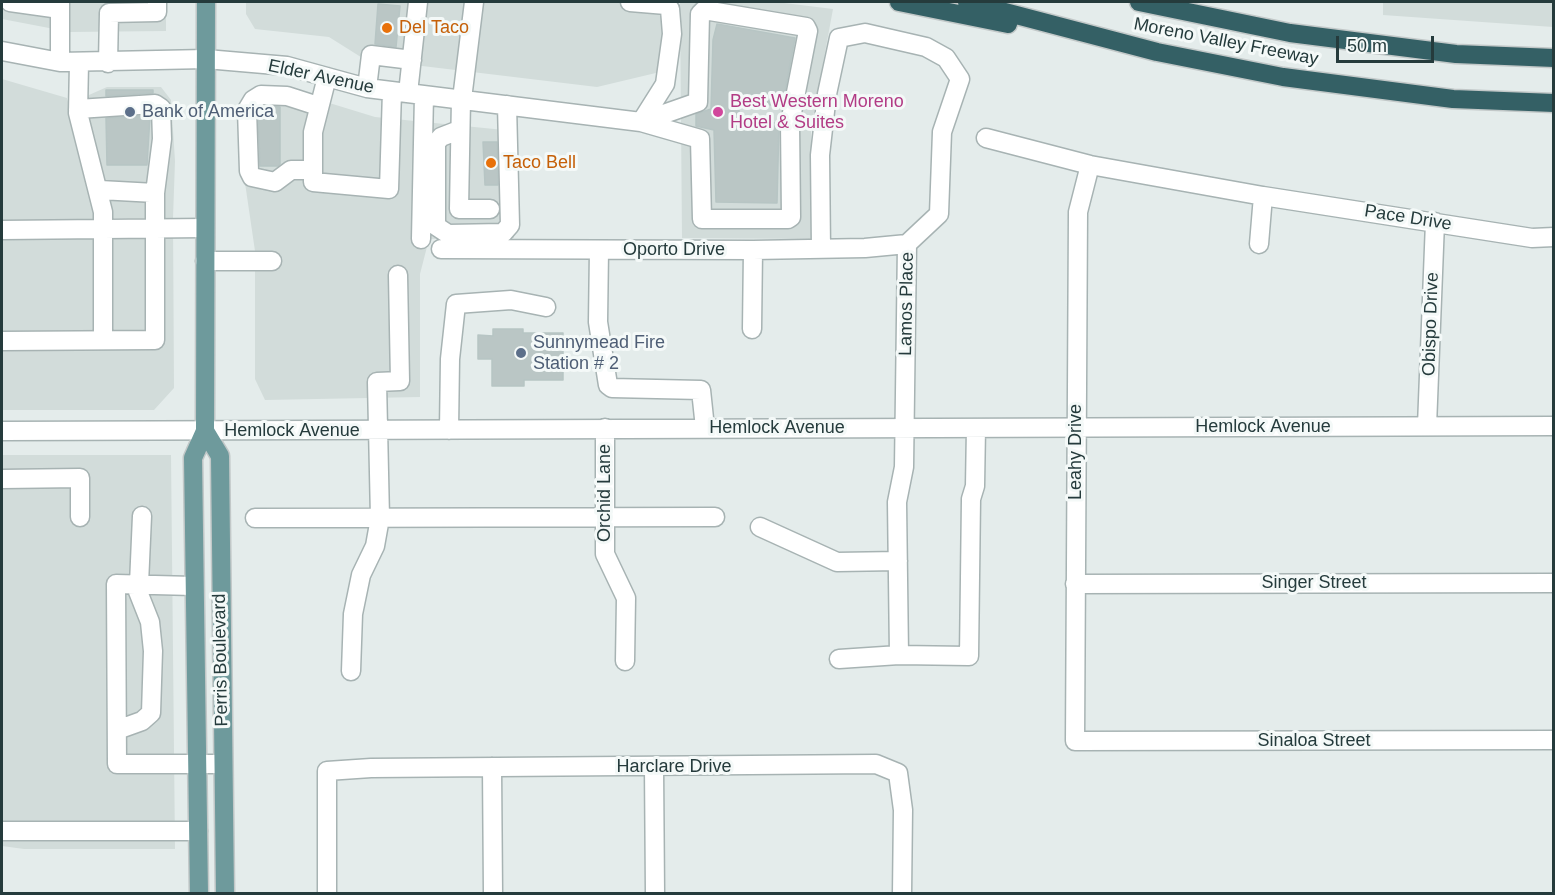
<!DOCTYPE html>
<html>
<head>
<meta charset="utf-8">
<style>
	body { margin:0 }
	#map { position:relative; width:1555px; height:895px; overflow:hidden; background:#e4eceb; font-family:Helvetica,sans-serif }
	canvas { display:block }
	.frame { position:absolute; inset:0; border:3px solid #253b3c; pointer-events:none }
	.scale { position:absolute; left:1336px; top:36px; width:98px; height:27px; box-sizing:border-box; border:3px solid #253b3c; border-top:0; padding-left:8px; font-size:18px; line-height:21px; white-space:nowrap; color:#253b3c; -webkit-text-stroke:4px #f4f9f8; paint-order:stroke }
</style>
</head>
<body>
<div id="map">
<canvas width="1555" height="895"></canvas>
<div class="frame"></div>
<div class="scale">50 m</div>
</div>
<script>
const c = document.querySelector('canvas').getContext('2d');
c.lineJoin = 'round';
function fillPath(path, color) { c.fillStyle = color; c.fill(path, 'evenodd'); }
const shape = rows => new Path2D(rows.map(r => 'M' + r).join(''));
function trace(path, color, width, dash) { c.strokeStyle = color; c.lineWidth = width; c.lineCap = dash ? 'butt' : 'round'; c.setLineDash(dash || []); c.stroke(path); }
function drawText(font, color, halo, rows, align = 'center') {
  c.font = font + ' Helvetica,sans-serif'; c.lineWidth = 6; c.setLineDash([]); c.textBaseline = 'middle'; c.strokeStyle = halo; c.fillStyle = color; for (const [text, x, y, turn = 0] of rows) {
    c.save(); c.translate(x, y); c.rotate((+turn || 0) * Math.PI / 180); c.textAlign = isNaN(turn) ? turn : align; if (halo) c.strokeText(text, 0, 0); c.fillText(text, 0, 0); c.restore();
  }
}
fillPath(shape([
	[2,2,166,2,166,31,70,32,2,19],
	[246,2,676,2,676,62,660,72,597,87,364,59,329,37,255,29,246,14],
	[680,2,776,2,833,9,811,128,811,239,682,238],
	[1383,2,1553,2,1553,27,1383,15],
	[2,79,67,98,97,221,173,220,174,388,154,410,2,410],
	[107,87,161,87,171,100,175,161,173,218,99,218,71,103],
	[287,90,375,117,514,131,514,238,429,239,420,274,420,397,265,400,255,379,255,251,244,176,246,96],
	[2,455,171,455,175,849,24,849,2,846]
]), '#d2dcda');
const building = shape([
	[378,4,400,6,396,47,375,44,378,4],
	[717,24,795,38,782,107,739,99,739,123,779,123,777,203,716,202,714,130,696,126,696,114,711,109,713,40,717,24],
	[106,90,153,90,153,93,106,96,106,90],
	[264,106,280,107,280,164,278,166,260,166,258,113,264,106],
	[150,116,147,165,107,165,106,118,150,116],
	[483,142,497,142,498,185,485,185,483,142],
	[493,329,523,329,523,333,563,333,563,380,524,380,524,386,492,386,492,359,478,359,478,335,493,336,493,329]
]);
fillPath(building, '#bac6c5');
trace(building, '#b7c5c4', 1.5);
const minor = shape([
	[10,2,60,9],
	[630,2,666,5,670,9,672,34,665,84,641,122],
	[2,51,60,62,206,59,287,66,367,88,641,122,700,139,702,219,788,219,791,217,790,123,808,31,806,27,704,10,700,14,698,102,641,122],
	[60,62,60,2],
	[79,63,78,113,103,212,103,340],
	[108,63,109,13,157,12,157,2],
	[327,77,313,132,313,182,389,189,392,91],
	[367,88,371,55,412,60],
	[408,93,418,2],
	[461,99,459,209,490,209],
	[462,99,474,2],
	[78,109,155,104,161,108,162,139,155,193],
	[459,130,441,137,436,143,436,226,448,234,503,233,510,225,507,105],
	[986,138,1090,165,1263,196,1532,238,1554,237],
	[1090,165,1078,212,1075,741,1554,740],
	[313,170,291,170,275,182,252,177,249,171,247,110,253,100,261,95,287,96,318,106],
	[2,230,205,228],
	[421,239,424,95],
	[1259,244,1263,196],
	[441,249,753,250,865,248,907,244],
	[821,249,820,155,827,94,839,38,865,33,926,47,946,58,960,79,942,132,939,214,907,244,904,467,897,502,899,655,969,656,971,499,975,486,976,428],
	[599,250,598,322,608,385,612,388,701,390,705,428],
	[205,261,272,261],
	[752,329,753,250],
	[2,341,155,340,155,193,100,190],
	[1427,426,1435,222],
	[605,428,605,554,626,598,625,661],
	[449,430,450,359,456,304,511,300,546,307],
	[2,431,1554,426],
	[2,479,80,478,80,517],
	[255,518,715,517],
	[760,527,837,562,898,561],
	[139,584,142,516],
	[1075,584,1554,583],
	[193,586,116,584,117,764,222,764],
	[839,659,899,655],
	[351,671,353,614,361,575,375,546,380,518,377,382,400,381,398,275],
	[117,730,142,721,151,713,153,651,150,622,135,584],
	[492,767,493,894],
	[654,767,655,894],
	[2,831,198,831],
	[327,894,327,771,371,768,876,764,898,773,903,810,902,894]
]);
const major = shape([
	[205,431,220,456,225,894],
	[199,894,193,458,205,431,206,2]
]);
const highway = shape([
	[899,2,1008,24],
	[967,2,1157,52,1283,77,1453,99,1554,103],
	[1139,2,1290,33,1456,54,1554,58]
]);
trace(minor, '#a7b3b3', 21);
trace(major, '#c2c8c8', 21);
trace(highway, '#c2c8c8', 21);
trace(minor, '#fff', 18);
trace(major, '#6e9a9c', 18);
trace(highway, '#346065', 18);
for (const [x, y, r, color] of [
	[387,28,6,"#e8710a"],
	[130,112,6,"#5c6f8a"],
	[718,112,6,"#d1479c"],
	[491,163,6,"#e8710a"],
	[521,353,6,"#5c6f8a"]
]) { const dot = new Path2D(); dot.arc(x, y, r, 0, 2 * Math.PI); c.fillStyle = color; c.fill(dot); trace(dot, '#f4f9f8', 2); }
drawText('18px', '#c56008', '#f4f9f8', [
	["Del Taco",399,28],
	["Taco Bell",503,163]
], 'left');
drawText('18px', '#253b3c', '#f4f9f8', [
	["Moreno Valley Freeway",1226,42,11],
	["Elder Avenue",321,77,12],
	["Pace Drive",1408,218,9],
	["Oporto Drive",674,250],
	["Lamos Place",907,304,-89],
	["Obispo Drive",1431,324,-88],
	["Hemlock Avenue",1263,427],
	["Hemlock Avenue",777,428],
	["Hemlock Avenue",292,431],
	["Leahy Drive",1076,452,-90],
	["Orchid Lane",605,493,-90],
	["Singer Street",1314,583],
	["Perris Boulevard",221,660,-91],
	["Sinaloa Street",1314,741],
	["Harclare Drive",674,767]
]);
drawText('18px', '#b23c85', '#f4f9f8', [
	["Best Western Moreno",730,102],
	["Hotel & Suites",730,123]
], 'left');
drawText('18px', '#4e5e75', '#f4f9f8', [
	["Bank of America",142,112],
	["Sunnymead Fire",533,343],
	["Station # 2",533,364]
], 'left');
</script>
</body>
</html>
